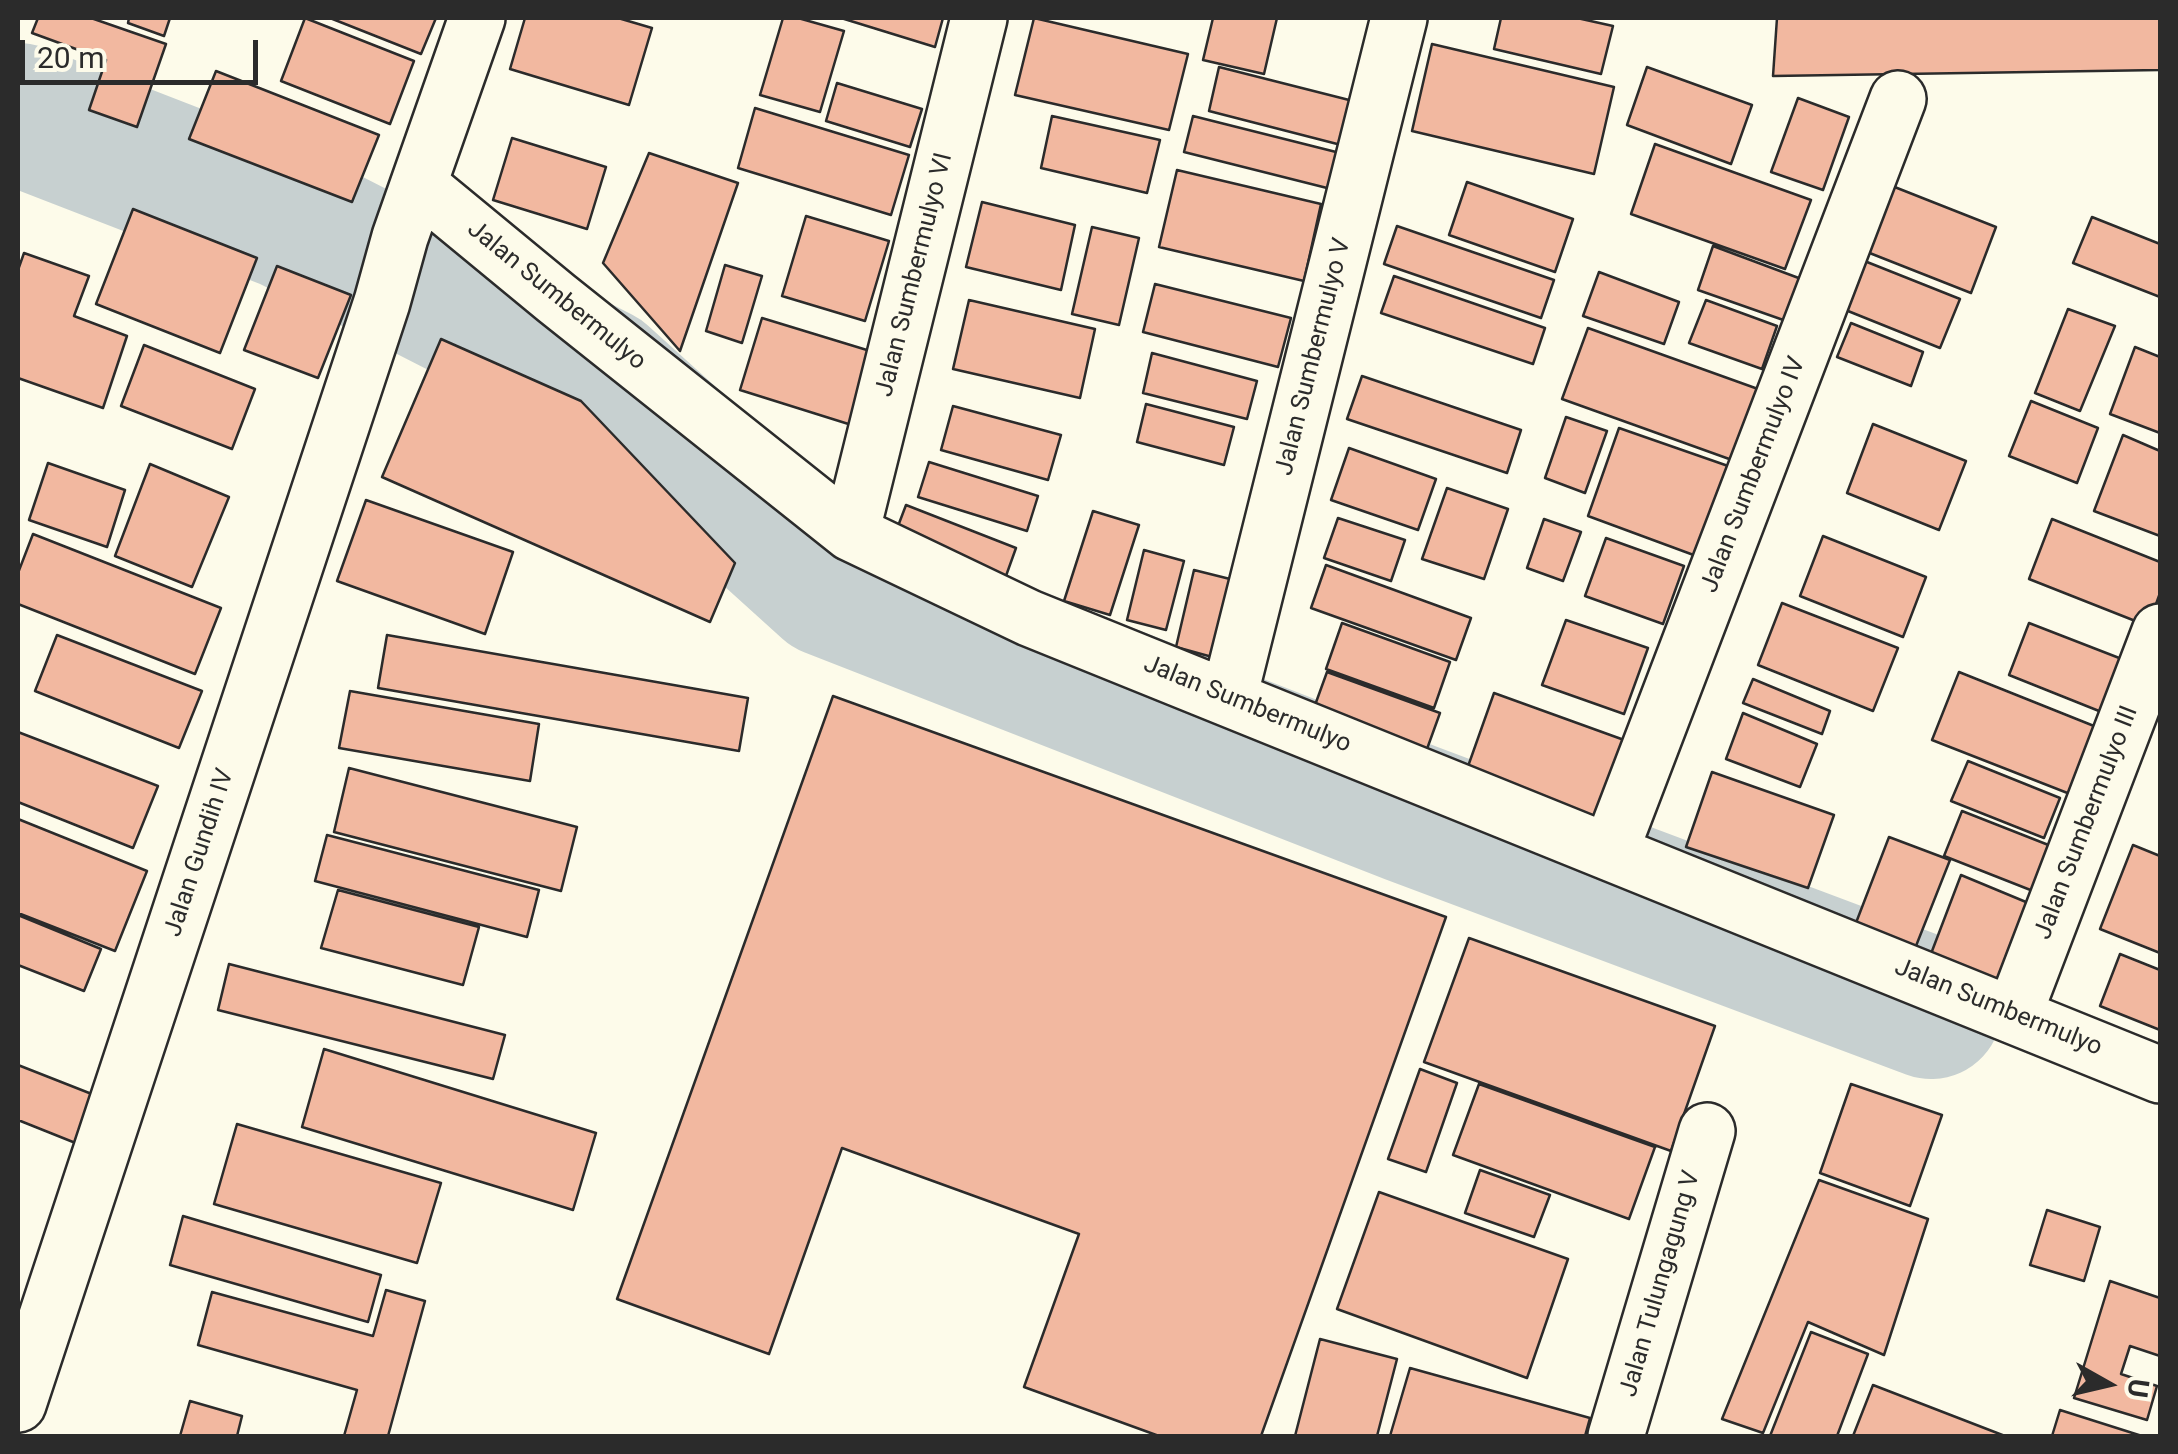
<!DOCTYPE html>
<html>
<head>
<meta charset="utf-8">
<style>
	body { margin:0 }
	#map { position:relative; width:2178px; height:1454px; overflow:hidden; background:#fdfbea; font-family:Roboto,sans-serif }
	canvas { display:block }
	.frame { position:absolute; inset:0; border:20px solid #2b2b2b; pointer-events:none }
	.north { position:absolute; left:2058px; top:1334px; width:100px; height:100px; -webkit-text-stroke:8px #fdfbea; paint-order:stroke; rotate:98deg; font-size:28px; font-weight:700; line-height:40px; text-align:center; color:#2b2b2b }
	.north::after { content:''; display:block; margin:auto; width:35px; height:45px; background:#2b2b2b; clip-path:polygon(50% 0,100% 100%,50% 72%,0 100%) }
	.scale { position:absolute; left:20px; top:40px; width:238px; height:45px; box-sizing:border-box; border:5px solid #2b2b2b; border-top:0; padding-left:12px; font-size:30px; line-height:35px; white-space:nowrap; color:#2b2b2b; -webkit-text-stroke:8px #fdfbea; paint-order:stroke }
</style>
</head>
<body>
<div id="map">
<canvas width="2178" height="1454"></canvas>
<div class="frame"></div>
<div class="north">U</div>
<div class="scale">20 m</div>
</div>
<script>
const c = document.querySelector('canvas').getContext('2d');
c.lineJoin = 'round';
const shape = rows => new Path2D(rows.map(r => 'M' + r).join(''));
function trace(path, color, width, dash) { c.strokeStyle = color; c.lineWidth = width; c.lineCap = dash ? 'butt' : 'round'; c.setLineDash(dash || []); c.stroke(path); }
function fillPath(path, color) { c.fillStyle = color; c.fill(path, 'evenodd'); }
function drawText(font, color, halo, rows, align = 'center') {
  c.font = font + ' Roboto,sans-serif'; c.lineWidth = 8; c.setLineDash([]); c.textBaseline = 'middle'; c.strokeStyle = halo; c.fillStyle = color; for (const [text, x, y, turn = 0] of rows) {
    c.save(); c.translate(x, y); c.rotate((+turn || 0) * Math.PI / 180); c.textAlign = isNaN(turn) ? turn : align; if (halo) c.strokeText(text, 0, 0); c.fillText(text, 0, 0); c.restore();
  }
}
trace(shape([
	[18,114,289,219,600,378,830,586,1411,813,1931,1008]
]), '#c7d0d0', 142);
const building = shape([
	[38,18,91,18,166,44,137,127,89,110,106,60,32,33,38,18],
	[129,18,170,18,164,36,128,23,129,18],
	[305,18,414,61,390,124,281,81,305,18],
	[330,18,436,18,421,54,330,18],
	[525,18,618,18,652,28,629,105,510,69,525,18],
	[783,18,798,18,844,31,820,112,760,95,783,18],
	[841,18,943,18,935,47,841,18],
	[1034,18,1188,54,1169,130,1015,95,1034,18],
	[1213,18,1277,18,1264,74,1203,60,1213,18],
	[1501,18,1577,18,1613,26,1601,74,1494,49,1501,18],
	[1777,18,2160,18,2160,70,1773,76,1777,18],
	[1432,44,1614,87,1594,174,1412,131,1432,44],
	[1219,67,1357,102,1345,146,1209,111,1219,67],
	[1647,67,1752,105,1731,164,1627,125,1647,67],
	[216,71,379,135,352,202,189,139,216,71],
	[837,83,922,109,910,147,826,121,837,83],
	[1798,98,1849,117,1823,190,1771,172,1798,98],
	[755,108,909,155,891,215,738,168,755,108],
	[1052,116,1160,140,1147,193,1041,168,1052,116],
	[1193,116,1344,154,1335,190,1184,152,1193,116],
	[512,138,606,167,587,229,493,200,512,138],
	[1655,144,1811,200,1785,269,1631,214,1655,144],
	[649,153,738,183,680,351,603,263,649,153],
	[1177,170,1321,204,1304,281,1159,247,1177,170],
	[1467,182,1573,219,1555,272,1449,235,1467,182],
	[1887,184,1996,227,1971,293,1862,250,1887,184],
	[982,202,1075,225,1061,290,966,267,982,202],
	[133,209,257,258,220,353,96,304,133,209],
	[806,216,889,241,865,321,782,296,806,216],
	[2092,217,2160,244,2160,297,2073,263,2092,217],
	[1397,226,1554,280,1541,318,1384,264,1397,226],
	[1092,227,1139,238,1119,325,1072,314,1092,227],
	[1713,246,1804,280,1789,322,1698,290,1713,246],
	[24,253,89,276,74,316,127,336,103,408,18,378,18,270,24,253],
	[1862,260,1960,299,1940,348,1843,309,1862,260],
	[725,265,762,276,742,343,706,331,725,265],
	[277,266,351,295,318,378,244,350,277,266],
	[1599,272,1679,302,1664,344,1583,316,1599,272],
	[1394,276,1545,328,1533,364,1381,313,1394,276],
	[1155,284,1291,318,1278,367,1143,332,1155,284],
	[969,300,1095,329,1080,398,953,369,969,300],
	[1706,300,1777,326,1762,369,1689,343,1706,300],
	[2068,309,2115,326,2080,411,2035,393,2068,309],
	[762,318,880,354,858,427,740,390,762,318],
	[1851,323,1923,352,1911,386,1837,357,1851,323],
	[1588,328,1758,389,1732,460,1562,399,1588,328],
	[441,339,581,401,735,563,710,622,382,477,441,339],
	[144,345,255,389,232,449,121,406,144,345],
	[2135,347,2160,357,2160,433,2110,414,2135,347],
	[1152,353,1257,381,1247,419,1143,393,1152,353],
	[1362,376,1521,430,1507,473,1347,419,1362,376],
	[2031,401,2098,428,2077,483,2009,456,2031,401],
	[1146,404,1234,427,1224,465,1137,442,1146,404],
	[953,406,1061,435,1048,480,941,450,953,406],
	[1566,417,1607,431,1585,493,1545,478,1566,417],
	[1873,424,1966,461,1939,530,1847,493,1873,424],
	[1619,428,1731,467,1699,557,1588,516,1619,428],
	[2123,435,2160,451,2160,536,2094,511,2123,435],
	[1349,448,1436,479,1418,530,1331,500,1349,448],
	[929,462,1038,496,1027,531,918,497,929,462],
	[48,463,125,490,107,547,29,520,48,463],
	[150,464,229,497,192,587,115,556,150,464],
	[1447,488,1508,509,1484,579,1422,559,1447,488],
	[366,500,513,552,485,634,337,581,366,500],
	[906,505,1016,548,1002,587,892,542,906,505],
	[1093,511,1139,525,1110,615,1064,601,1093,511],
	[1338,518,1405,540,1391,581,1324,558,1338,518],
	[1544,519,1581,532,1563,581,1527,568,1544,519],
	[2052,519,2160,562,2160,593,2148,626,2029,579,2052,519],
	[33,534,221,608,195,674,18,604,18,573,33,534],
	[1823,536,1926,577,1903,637,1800,596,1823,536],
	[1606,538,1684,566,1663,624,1585,596,1606,538],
	[1144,550,1184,561,1166,630,1127,620,1144,550],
	[1326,565,1471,618,1456,660,1311,608,1326,565],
	[1194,570,1242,582,1223,660,1176,647,1194,570],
	[1782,603,1898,648,1873,711,1758,665,1782,603],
	[1566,620,1648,648,1624,714,1542,685,1566,620],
	[1342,623,1450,662,1434,708,1326,669,1342,623],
	[2029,623,2145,668,2124,721,2009,675,2029,623],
	[57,635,202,691,179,748,35,691,57,635],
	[387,635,748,698,739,751,378,688,387,635],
	[1327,672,1440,713,1423,760,1310,719,1327,672],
	[1959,672,2119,736,2093,803,1932,740,1959,672],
	[1753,679,1830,711,1822,734,1743,703,1753,679],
	[350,691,539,724,530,781,339,748,350,691],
	[1494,693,1638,745,1610,824,1466,772,1494,693],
	[833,696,1446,917,1261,1436,1159,1436,1024,1387,1079,1234,842,1148,769,1354,617,1299,833,696],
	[1743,713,1817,744,1800,787,1726,759,1743,713],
	[18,732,158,786,133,848,18,802,18,732],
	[1968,761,2060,798,2044,838,1951,801,1968,761],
	[349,768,577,827,561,891,334,832,349,768],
	[1712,772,1834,815,1808,888,1686,847,1712,772],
	[1962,811,2051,846,2033,891,1944,856,1962,811],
	[18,819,147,871,115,951,18,913,18,819],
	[327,835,539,890,527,937,315,881,327,835],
	[1889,837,1950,860,1914,951,1854,928,1889,837],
	[2133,845,2160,856,2160,953,2100,929,2133,845],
	[1961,875,2038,907,2007,989,1929,959,1961,875],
	[338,890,479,927,463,985,321,948,338,890],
	[18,915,101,949,84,991,18,965,18,915],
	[1469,938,1715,1026,1671,1151,1424,1062,1469,938],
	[2120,954,2160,970,2160,1030,2100,1006,2120,954],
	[229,964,505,1035,493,1079,218,1010,229,964],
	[324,1049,596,1133,573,1210,302,1127,324,1049],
	[18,1065,107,1100,88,1148,18,1120,18,1065],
	[1420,1069,1457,1083,1426,1172,1388,1159,1420,1069],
	[1479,1084,1655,1147,1629,1219,1453,1155,1479,1084],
	[1851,1084,1942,1115,1910,1206,1820,1173,1851,1084],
	[237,1124,441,1183,417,1263,214,1204,237,1124],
	[1480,1170,1550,1195,1534,1237,1465,1213,1480,1170],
	[1819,1180,1928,1219,1884,1355,1808,1322,1763,1433,1722,1419,1819,1180],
	[1379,1192,1568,1259,1527,1378,1337,1309,1379,1192],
	[2047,1210,2100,1227,2084,1281,2030,1265,2047,1210],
	[183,1216,381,1275,368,1322,170,1265,183,1216],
	[2110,1281,2160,1298,2160,1356,2130,1346,2121,1374,2157,1386,2147,1420,2074,1398,2110,1281],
	[386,1290,425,1301,388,1436,344,1436,357,1390,198,1345,212,1292,373,1336,386,1290],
	[1811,1332,1868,1354,1837,1436,1770,1436,1811,1332],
	[1320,1339,1397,1359,1377,1436,1295,1436,1320,1339],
	[1410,1368,1590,1418,1585,1436,1390,1436,1410,1368],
	[1873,1385,2005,1436,1853,1436,1873,1385],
	[190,1401,242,1416,237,1436,180,1436,190,1401],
	[2060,1410,2142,1436,2052,1436,2060,1410]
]);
fillPath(building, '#f2b8a0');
trace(building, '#2b2b2b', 2.5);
const minor = shape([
	[419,185,556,298,851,533,1029,618,2160,1075],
	[851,533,979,18],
	[1229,697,1399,18],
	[1610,852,1898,99],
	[2014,1014,2160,632],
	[18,1404,382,302,400,237,477,18],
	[1616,1436,1707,1131]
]);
trace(minor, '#2b2b2b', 60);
trace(minor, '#fdfbea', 55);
drawText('25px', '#2b2b2b', '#fdfbea', [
	["Jalan Sumbermulyo VI",915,275,-76],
	["Jalan Sumbermulyo",556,296,39],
	["Jalan Sumbermulyo V",1314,357,-76],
	["Jalan Sumbermulyo IV",1754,475,-69],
	["Jalan Sumbermulyo",1247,705,22],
	["Jalan Sumbermulyo III",2087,823,-69],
	["Jalan Gundih IV",200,853,-72],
	["Jalan Sumbermulyo",1998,1008,22],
	["Jalan Tulungagung V",1661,1284,-74]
]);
</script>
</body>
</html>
